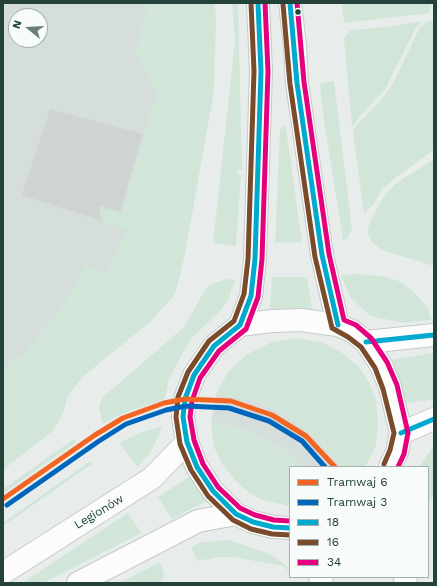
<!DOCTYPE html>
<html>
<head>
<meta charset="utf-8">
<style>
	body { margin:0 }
	#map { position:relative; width:437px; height:586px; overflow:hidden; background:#e8edeb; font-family:"Work Sans",sans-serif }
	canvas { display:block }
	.frame { position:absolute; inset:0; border:4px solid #24423a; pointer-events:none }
	.legend { position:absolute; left:289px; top:466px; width:140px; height:112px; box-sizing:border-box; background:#f7fbf9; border:1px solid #a3b1ad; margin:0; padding:5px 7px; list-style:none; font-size:12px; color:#24423a }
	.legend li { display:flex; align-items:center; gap:8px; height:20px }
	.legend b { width:20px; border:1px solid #a3b1ad }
	.north { position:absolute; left:8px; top:8px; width:40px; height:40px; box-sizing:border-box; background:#f7fbf9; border:1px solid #a3b1ad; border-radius:50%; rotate:288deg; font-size:11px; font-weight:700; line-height:16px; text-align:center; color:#24423a }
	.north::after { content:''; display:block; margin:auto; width:14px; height:18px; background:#697e78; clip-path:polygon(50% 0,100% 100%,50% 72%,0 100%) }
</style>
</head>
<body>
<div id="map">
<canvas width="437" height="586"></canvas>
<div class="frame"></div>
<ul class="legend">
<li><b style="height:5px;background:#f26522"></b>Tramwaj 6</li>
<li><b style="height:5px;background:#0065bd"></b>Tramwaj 3</li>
<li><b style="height:5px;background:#00a9ce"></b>18</li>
<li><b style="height:5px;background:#7a4b2a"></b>16</li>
<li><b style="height:5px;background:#e5007d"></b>34</li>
</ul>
<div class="north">N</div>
</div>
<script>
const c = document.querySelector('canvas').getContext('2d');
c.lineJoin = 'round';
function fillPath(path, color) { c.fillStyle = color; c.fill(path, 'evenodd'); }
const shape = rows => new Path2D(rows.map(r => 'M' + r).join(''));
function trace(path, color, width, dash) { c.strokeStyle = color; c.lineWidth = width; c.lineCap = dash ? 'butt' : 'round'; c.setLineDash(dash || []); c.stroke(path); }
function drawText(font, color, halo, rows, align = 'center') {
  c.font = font + ' "Work Sans",sans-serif'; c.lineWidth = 3.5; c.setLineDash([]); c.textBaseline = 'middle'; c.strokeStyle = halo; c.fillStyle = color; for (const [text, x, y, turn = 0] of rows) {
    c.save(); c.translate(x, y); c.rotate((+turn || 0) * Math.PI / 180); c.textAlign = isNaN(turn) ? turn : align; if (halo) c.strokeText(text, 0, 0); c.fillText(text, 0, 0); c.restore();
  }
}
fillPath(shape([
	[3,3,199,3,177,229,3,464],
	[16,16,40,16,40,40,16,40],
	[216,394,253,400,287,416,314,436,341,467,304,467,283,450,253,433,233,426,211,423]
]), '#d6dedb');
fillPath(shape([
	[148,3,214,3,216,16,214,91,185,254,177,287,173,297,150,322,85,375,76,385,68,396,63,413,54,430,3,470,3,368,21,355,49,324,63,305,86,264,105,273,126,229,97,219,100,208,121,214,156,94,136,52],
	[232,3,238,3,241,128,242,170,237,170,237,175,241,175,236,246,213,243,235,41],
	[342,3,432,3,429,13,344,23],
	[430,20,434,22,434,150,399,175,382,189,374,204,364,213,353,133,355,127,386,94,393,83,420,27],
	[422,21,416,28,385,90,359,117,352,127,344,38,351,30,385,27],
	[334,81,352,229,347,239,343,240,323,114,320,83],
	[283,125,286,128,302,242,275,243,280,130],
	[434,159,434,266,382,250,372,242,367,232,371,219,384,196,395,184],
	[354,274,382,276,399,281,415,293,428,308,431,320,404,323,370,316,351,298,341,276],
	[272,277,307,277,312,306,310,311,272,312,270,308],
	[226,279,235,280,228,300,222,309,193,337,185,349,169,379,165,399,119,415,103,424,99,408,102,398,184,327,206,288,212,284],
	[296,338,323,343,341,352,359,367,367,379,376,399,378,424,376,446,365,467,341,467,314,436,278,411,253,400,216,394,228,372,246,355,272,342],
	[434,353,434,399,407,403,390,360],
	[211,423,233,426,253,433,283,450,304,467,290,467,290,506,262,500,247,491,235,480,222,464,214,447],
	[162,427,151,452,137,467,119,443,144,431],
	[74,439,76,442,3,494,3,489],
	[434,445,434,494,428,505,428,467,419,467],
	[90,461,92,464,3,526,3,523],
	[195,473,210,499,172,519,158,497],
	[128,513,141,533,43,583,22,583],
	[229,540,270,554,287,566,290,572,283,566,233,557,217,557,198,561,191,547,202,542],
	[160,562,164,574,161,583,119,583]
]), '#d1e6d8');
fillPath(shape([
	[50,109,143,134,120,212,99,205,102,221,22,195]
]), '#cfd4d2');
const minor = shape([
	[290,3,295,46,297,83,322,255,338,325],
	[240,325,251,296,255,259,261,71,258,3],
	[366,342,434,335],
	[401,433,434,419],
	[290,528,273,527,253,522,236,514,213,491,197,467,187,442,183,417,185,399,194,375,214,346,240,325,272,321,301,320,323,323,338,325,352,331,366,342,381,365,390,387,401,433,397,452,390,467],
	[3,573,152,478,187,442],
	[320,577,322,583],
	[405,577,406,583],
	[78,583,198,521,236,514]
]);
trace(minor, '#c5cac8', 24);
trace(minor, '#fcfcfc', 22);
trace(shape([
	[258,3,261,71,255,259,251,296,240,325,214,346,194,375,185,399,183,417,187,442,197,467,213,491,236,514,253,522,273,527,290,528],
	[290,3,297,83,322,255,338,325],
	[366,342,434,335],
	[401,433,434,419]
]), '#00a9ce', 5);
trace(shape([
	[251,3,254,71,248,259,244,294,234,321,209,341,188,372,178,397,176,417,180,444,191,470,208,496,233,520,251,529,272,534,290,535],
	[283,4,290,84,315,257,332,328,348,337,361,347,375,368,383,389,394,433,390,450,384,464]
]), '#7a4b2a', 5);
trace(shape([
	[265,3,268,71,262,259,258,297,246,329,219,351,200,378,192,401,190,417,194,440,203,464,218,487,240,508,255,515,274,520,290,521],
	[297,3,304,82,329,254,344,320,356,325,371,338,387,362,397,385,408,433,404,454,398,467]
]), '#e5007d', 5);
trace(shape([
	[3,499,95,435,123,418,164,403,185,399,231,401,272,415,306,436,335,467]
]), '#f26522', 5);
trace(shape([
	[7,505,99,441,126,424,166,410,186,406,229,408,269,421,302,441,325,467]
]), '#0065bd', 5);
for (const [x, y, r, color] of [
	[298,12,3.5,"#24423a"]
]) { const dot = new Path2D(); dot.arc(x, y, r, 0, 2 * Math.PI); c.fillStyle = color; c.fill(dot); trace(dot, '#f7fbf9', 1.5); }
drawText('12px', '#24423a', '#f7fbf9', [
	["Legionów",99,512,-31]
]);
</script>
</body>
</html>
